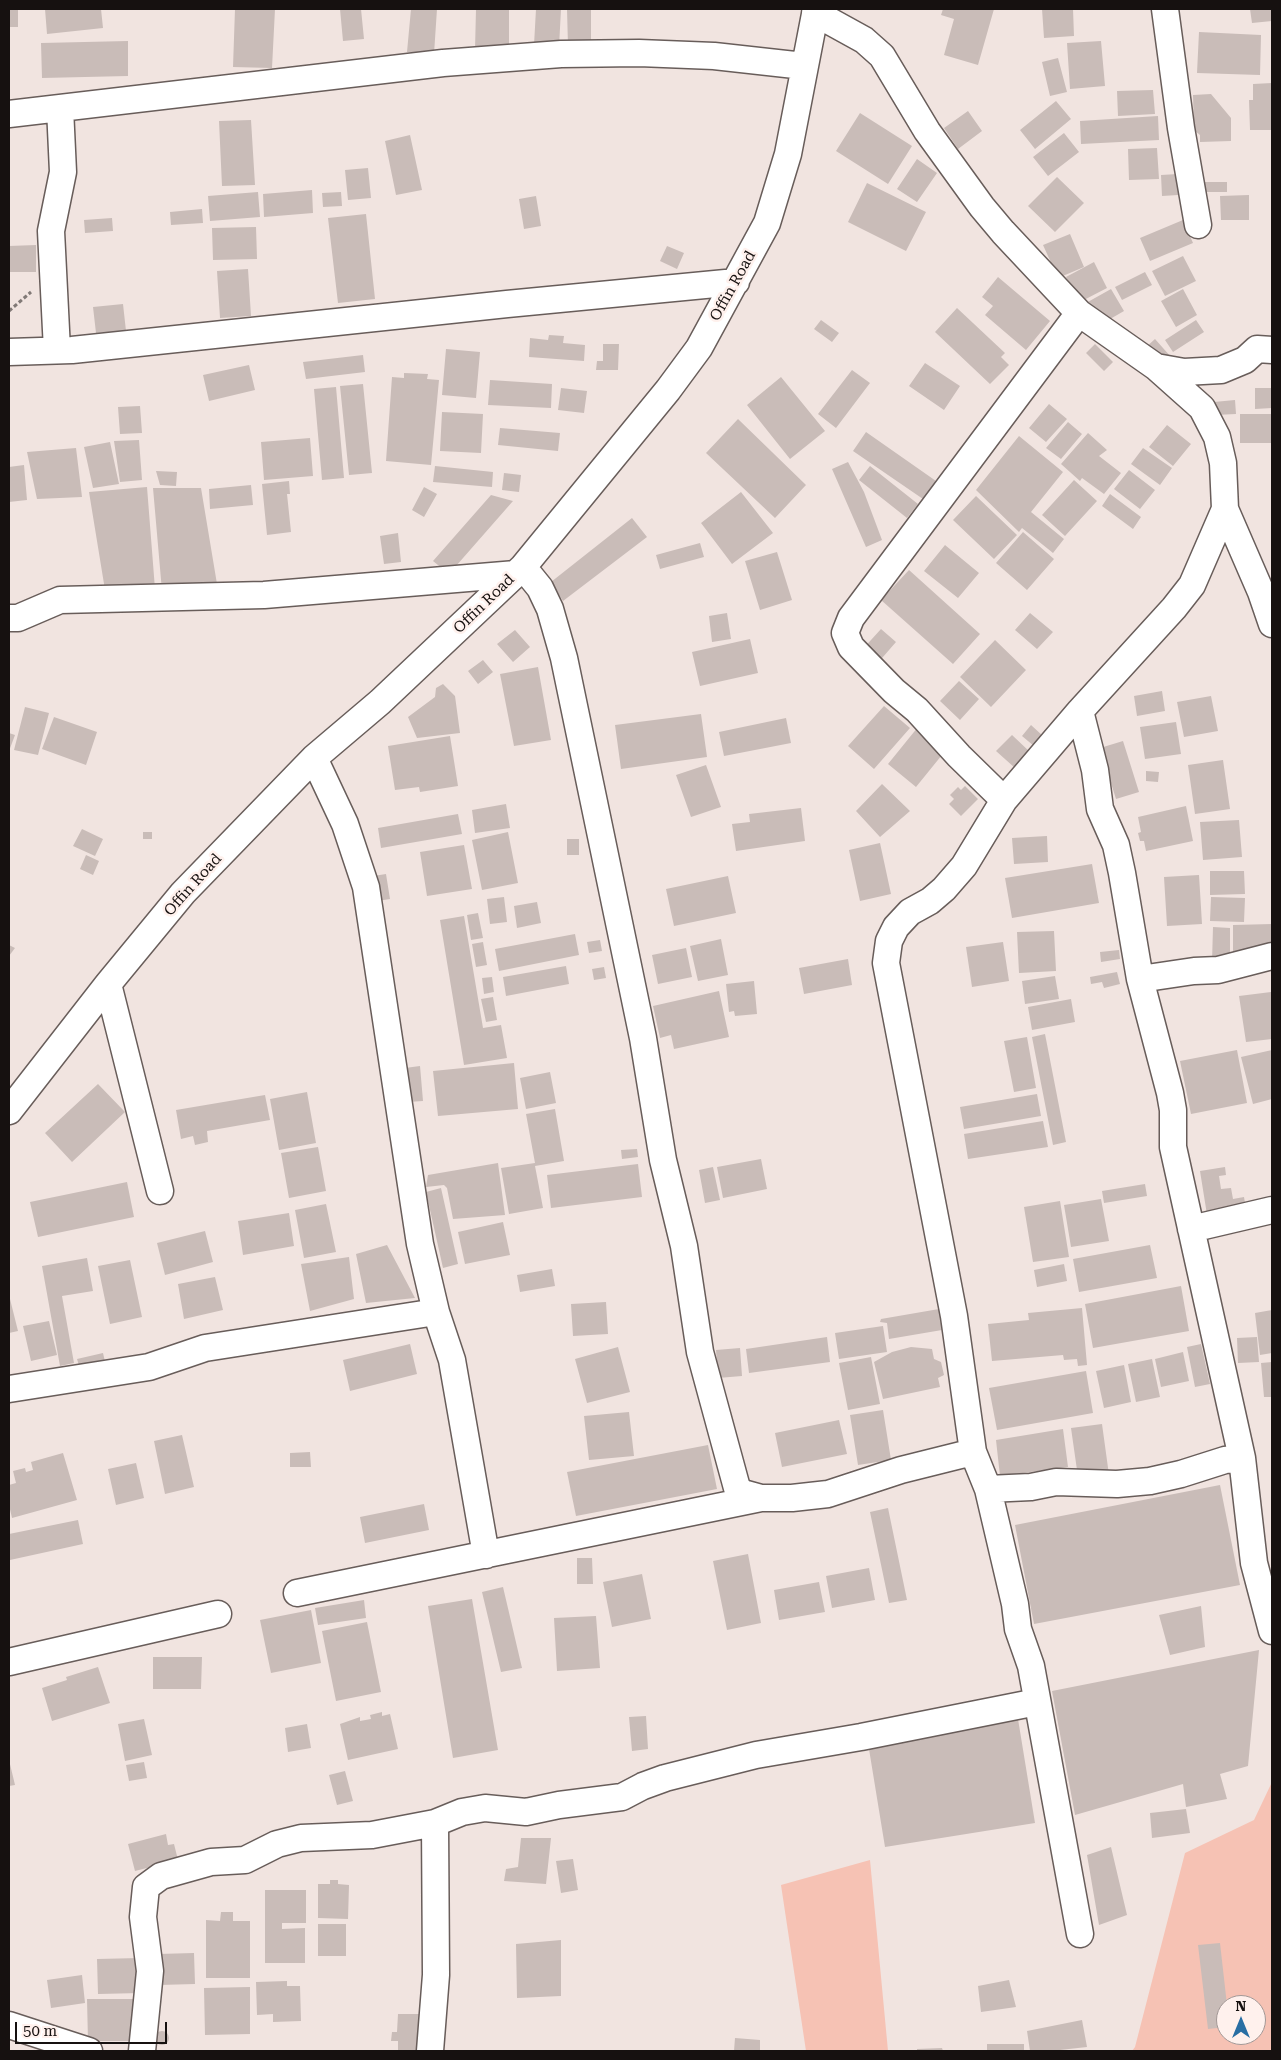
<!DOCTYPE html>
<html>
<head>
<meta charset="utf-8">
<style>
	body { margin:0 }
	#map { position:relative; width:1281px; height:2060px; overflow:hidden; background:#f1e4e0; font-family:"Roboto Serif",serif }
	canvas { display:block }
	.frame { position:absolute; inset:0; border:10px solid #161110; pointer-events:none }
	.north { position:absolute; left:1216px; top:1995px; width:50px; height:50px; box-sizing:border-box; background:#fff1ed; border:1px solid #a29795; border-radius:50%; rotate:0deg; font-size:14px; font-weight:700; line-height:20px; text-align:center; color:#161110 }
	.north::after { content:''; display:block; margin:auto; width:18px; height:22px; background:#296ea3; clip-path:polygon(50% 0,100% 100%,50% 72%,0 100%) }
	.scale { position:absolute; left:15px; top:2022px; width:152px; height:22px; box-sizing:border-box; border:2px solid #161110; border-top:0; padding-left:6px; font-size:15px; line-height:18px; white-space:nowrap; color:#161110; -webkit-text-stroke:4px #fff1ed; paint-order:stroke }
</style>
</head>
<body>
<div id="map">
<canvas width="1281" height="2060"></canvas>
<div class="frame"></div>
<div class="north">N</div>
<div class="scale">50 m</div>
</div>
<script>
const c = document.querySelector('canvas').getContext('2d');
c.lineJoin = 'round';
function fillPath(path, color) { c.fillStyle = color; c.fill(path, 'evenodd'); }
const shape = rows => new Path2D(rows.map(r => 'M' + r).join(''));
function trace(path, color, width, dash) { c.strokeStyle = color; c.lineWidth = width; c.lineCap = dash ? 'butt' : 'round'; c.setLineDash(dash || []); c.stroke(path); }
function drawText(font, color, halo, rows, align = 'center') {
  c.font = font + ' "Roboto Serif",serif'; c.lineWidth = 5; c.setLineDash([]); c.textBaseline = 'middle'; c.strokeStyle = halo; c.fillStyle = color; for (const [text, x, y, turn = 0] of rows) {
    c.save(); c.translate(x, y); c.rotate((+turn || 0) * Math.PI / 180); c.textAlign = isNaN(turn) ? turn : align; if (halo) c.strokeText(text, 0, 0); c.fillText(text, 0, 0); c.restore();
  }
}
fillPath(shape([
	[1272,1782,1272,2051,1132,2051,1135,2047,1185,1853,1254,1820],
	[1226,2005,1256,2005,1256,2035,1226,2035],
	[870,1860,888,2051,806,2051,781,1885]
]), '#f6c2b4');
fillPath(shape([
	[9,9,18,9,18,27,9,27],
	[45,9,101,9,103,28,47,34],
	[235,9,275,9,272,68,233,67],
	[340,9,361,9,364,39,343,41],
	[411,9,437,9,434,54,407,52],
	[476,9,509,9,509,51,475,50],
	[536,9,561,9,559,47,534,45],
	[567,9,591,9,591,46,568,46],
	[943,9,994,9,978,65,944,55,954,19,941,15],
	[1042,9,1073,9,1074,36,1044,38],
	[1250,9,1272,9,1272,21,1252,23],
	[1199,32,1261,35,1260,75,1197,73],
	[128,41,128,76,42,78,41,43],
	[1101,41,1105,86,1070,89,1067,43],
	[1058,58,1067,92,1050,96,1042,62],
	[1272,83,1272,130,1250,130,1249,100,1253,100,1253,84],
	[1153,90,1155,114,1118,116,1117,91],
	[1211,94,1231,118,1231,141,1200,142,1200,135,1194,130,1193,95],
	[1056,101,1071,119,1035,149,1020,130],
	[968,111,982,131,958,149,944,128],
	[860,113,912,146,888,184,836,151],
	[1158,116,1159,140,1081,144,1080,121],
	[251,120,255,185,222,186,219,121],
	[1064,133,1079,152,1048,176,1033,157],
	[410,135,422,190,396,195,385,141],
	[1157,148,1159,179,1129,180,1128,149],
	[917,159,937,173,917,202,897,189],
	[368,168,371,198,348,200,345,170],
	[1178,174,1178,195,1162,196,1161,175],
	[1057,177,1084,203,1055,232,1028,206],
	[1205,182,1227,182,1227,192,1205,192],
	[867,183,926,212,906,251,848,222],
	[312,190,313,213,264,217,263,194],
	[258,192,260,217,210,221,208,196],
	[341,192,342,206,323,207,322,193],
	[1249,195,1249,220,1221,220,1220,196],
	[536,196,541,226,524,229,519,199],
	[202,209,203,223,171,225,170,212],
	[366,214,375,299,338,303,328,218],
	[112,218,113,231,85,233,84,220],
	[1183,220,1193,243,1150,261,1140,238],
	[256,227,257,259,213,260,212,228],
	[1070,234,1084,267,1058,278,1043,245],
	[36,245,36,272,9,272,9,246],
	[667,246,684,253,677,269,660,261],
	[1183,256,1196,281,1165,296,1152,271],
	[1094,262,1107,288,1080,302,1066,277],
	[248,269,251,316,220,318,217,271],
	[1145,272,1152,285,1122,300,1115,287],
	[998,277,1050,321,1026,350,985,315,993,306,982,297],
	[1111,289,1124,311,1098,326,1086,303],
	[1183,289,1197,315,1176,327,1161,301],
	[123,304,126,331,96,333,93,307],
	[957,308,1005,353,1001,357,1009,365,990,384,935,332],
	[821,320,839,333,832,342,814,329],
	[1196,320,1204,332,1173,352,1165,340],
	[549,335,564,336,563,343,585,345,584,361,529,357,530,338,548,340],
	[1155,339,1171,357,1162,366,1145,348],
	[603,344,619,344,618,370,596,370,597,361,603,361],
	[1095,344,1113,362,1104,371,1086,353],
	[446,349,480,352,476,398,442,395],
	[363,355,365,372,306,379,303,362],
	[925,363,960,386,944,410,909,386],
	[249,365,255,390,209,401,203,375],
	[852,370,870,383,836,428,818,414],
	[404,373,428,374,427,379,439,380,431,465,386,461,392,377,404,378],
	[781,377,825,431,790,459,747,405],
	[490,380,552,384,551,408,488,405],
	[363,384,372,473,349,475,340,386],
	[336,387,344,478,322,480,314,389],
	[561,388,587,391,584,413,558,410],
	[1255,388,1272,388,1272,408,1255,409],
	[1235,400,1236,414,1215,415,1214,402],
	[1049,404,1067,419,1046,442,1029,428],
	[140,406,142,433,120,434,118,407],
	[442,412,483,414,481,453,440,451],
	[1240,414,1272,414,1272,443,1240,443],
	[738,419,806,485,775,518,706,453],
	[1068,422,1082,434,1061,459,1046,448],
	[1167,425,1191,444,1173,466,1149,447],
	[500,428,560,433,558,451,498,445],
	[866,432,936,481,923,499,853,451],
	[1088,433,1107,450,1099,456,1121,473,1104,494,1082,478,1080,481,1061,464],
	[1019,436,1063,472,1031,512,1064,539,1053,553,1022,528,1019,532,976,490],
	[310,438,313,476,264,480,261,442],
	[139,440,142,480,120,482,114,441],
	[110,442,119,484,93,488,84,447],
	[76,448,82,497,37,499,27,452],
	[1143,448,1172,468,1160,485,1131,464],
	[848,462,864,492,882,540,866,547,832,469],
	[24,465,27,500,9,502,9,467],
	[435,466,493,472,492,487,433,482],
	[870,466,918,504,907,518,859,480],
	[1129,470,1155,490,1140,509,1114,489],
	[156,471,177,472,176,486,160,485],
	[504,473,521,475,519,492,502,490],
	[1074,480,1097,501,1065,536,1042,515],
	[289,481,290,494,287,494,291,532,267,535,262,484],
	[251,485,253,505,210,509,209,489],
	[147,487,155,589,105,590,89,492],
	[424,487,437,494,424,517,412,510],
	[153,488,201,488,217,584,162,591],
	[741,492,773,533,732,564,701,523],
	[1110,494,1141,517,1133,529,1102,506],
	[491,495,513,501,449,574,433,561],
	[976,496,1017,535,994,559,953,520],
	[632,518,647,537,563,601,551,582],
	[1023,532,1054,559,1027,590,996,563],
	[398,533,401,562,384,564,380,536],
	[700,543,704,557,660,569,656,555],
	[945,545,979,573,958,598,924,571],
	[777,552,792,600,760,610,745,561],
	[909,570,980,634,953,664,881,600],
	[727,613,731,639,712,642,709,616],
	[1030,613,1053,632,1037,649,1015,630],
	[881,629,896,642,876,665,861,651],
	[515,630,530,647,513,662,497,644],
	[750,639,758,673,700,686,692,652],
	[995,640,1026,670,991,707,960,677],
	[483,660,493,672,478,684,468,671],
	[538,667,551,740,514,746,500,674],
	[959,681,979,699,960,720,940,701],
	[443,684,455,696,460,733,417,738,408,717,435,697,436,688],
	[1162,691,1165,711,1137,716,1134,696],
	[1211,696,1218,731,1184,737,1177,702],
	[884,706,910,728,874,769,848,746],
	[25,707,49,713,38,755,14,750],
	[701,714,707,757,621,769,615,725],
	[54,717,97,732,86,765,42,749],
	[786,718,791,743,724,756,719,732],
	[1176,722,1181,754,1145,759,1140,727],
	[1031,725,1043,736,1034,746,1022,736],
	[918,727,946,750,916,787,888,764],
	[9,733,15,735,9,751],
	[1012,735,1030,752,1015,768,996,751],
	[450,736,458,786,420,792,419,787,395,790,388,746],
	[1123,741,1139,792,1116,799,1100,748],
	[1223,760,1230,809,1195,814,1188,765],
	[706,765,721,807,691,817,676,775],
	[1146,771,1159,772,1158,782,1146,781],
	[882,784,910,811,880,837,856,811],
	[965,786,978,799,961,816,949,804,954,799,950,795,958,787,961,790],
	[506,804,510,828,475,833,472,810],
	[1186,806,1193,841,1146,851,1144,841,1140,841,1138,833,1141,832,1138,817],
	[801,808,805,841,736,851,732,824,750,822,749,814],
	[458,814,462,834,381,848,378,828],
	[1239,820,1242,857,1203,860,1200,822],
	[82,829,103,839,95,856,73,846],
	[143,832,152,832,152,839,143,839],
	[508,832,518,883,482,890,472,840],
	[1047,836,1048,862,1014,864,1012,838],
	[567,839,579,839,579,855,567,855],
	[880,843,891,894,860,901,849,850],
	[464,845,472,889,427,896,420,852],
	[86,855,99,861,93,875,80,869],
	[1092,864,1099,903,1012,918,1005,878],
	[1210,871,1244,871,1245,894,1210,895],
	[386,874,390,899,371,902,367,877],
	[1199,875,1202,924,1167,926,1164,877],
	[728,876,736,913,674,926,666,889],
	[504,897,507,922,490,924,487,899],
	[1211,897,1245,898,1244,922,1210,921],
	[537,902,541,923,517,928,514,906],
	[478,913,483,938,471,940,467,915],
	[464,916,483,1028,501,1025,507,1058,464,1065,440,920],
	[1272,924,1272,955,1233,955,1233,925],
	[1213,927,1230,928,1230,962,1212,962],
	[1054,931,1056,971,1019,973,1017,932],
	[575,934,579,955,499,971,495,949],
	[721,939,728,975,698,981,690,946],
	[600,940,602,951,589,953,587,942],
	[483,942,487,965,476,967,472,944],
	[1003,942,1009,981,972,987,966,947],
	[9,945,15,948,9,956],
	[686,948,692,977,658,984,652,955],
	[1119,950,1120,959,1101,962,1100,952],
	[848,959,852,985,804,994,799,968],
	[566,966,569,984,506,996,503,977],
	[604,967,606,978,594,980,592,969],
	[1117,972,1120,984,1104,988,1102,982,1091,984,1090,977],
	[1055,976,1059,999,1025,1004,1022,981],
	[492,977,494,992,484,994,482,978],
	[754,981,757,1014,735,1016,734,1011,729,1012,726,984],
	[719,991,729,1037,674,1049,671,1035,660,1038,653,1006],
	[1271,992,1272,1039,1246,1042,1239,996],
	[493,997,497,1020,486,1022,481,999],
	[1071,999,1075,1022,1032,1030,1028,1007],
	[1045,1034,1066,1142,1053,1145,1032,1037],
	[1027,1037,1036,1088,1014,1092,1004,1041],
	[1237,1050,1247,1103,1191,1114,1180,1061],
	[1272,1050,1272,1099,1253,1104,1241,1057],
	[514,1063,518,1109,438,1116,433,1071],
	[420,1066,423,1101,408,1102,405,1068],
	[550,1072,556,1103,526,1109,520,1078],
	[98,1084,125,1112,72,1162,45,1133],
	[307,1092,316,1143,279,1150,270,1099],
	[1037,1094,1041,1116,964,1129,960,1107],
	[265,1095,270,1120,207,1131,208,1142,195,1145,193,1136,181,1139,176,1110],
	[555,1109,564,1161,535,1166,543,1208,509,1214,501,1168,535,1163,526,1114],
	[1043,1121,1048,1147,968,1159,964,1134],
	[318,1147,326,1191,289,1198,281,1153],
	[637,1149,638,1157,622,1159,621,1150],
	[761,1159,767,1189,723,1198,717,1167],
	[498,1163,505,1215,453,1219,447,1188,444,1185,426,1187,428,1175],
	[638,1164,642,1197,551,1208,547,1175],
	[713,1167,720,1200,705,1203,699,1170],
	[1225,1167,1226,1175,1219,1176,1221,1189,1231,1188,1233,1199,1244,1197,1247,1215,1208,1221,1200,1171],
	[127,1182,134,1217,38,1237,30,1202],
	[1145,1184,1147,1196,1104,1203,1102,1191],
	[441,1188,458,1264,443,1268,426,1192],
	[1101,1199,1109,1241,1071,1247,1064,1205],
	[1060,1201,1069,1257,1033,1262,1024,1207],
	[326,1204,336,1252,304,1258,295,1210],
	[289,1213,294,1246,243,1255,238,1221],
	[503,1222,510,1255,465,1264,458,1232],
	[205,1231,213,1262,165,1275,157,1243],
	[387,1245,415,1298,366,1303,356,1254],
	[1150,1245,1157,1278,1079,1292,1073,1259],
	[349,1257,354,1299,310,1311,301,1264],
	[87,1258,93,1291,62,1296,74,1363,60,1366,42,1266],
	[130,1260,142,1317,110,1324,98,1266],
	[1064,1264,1067,1281,1037,1287,1034,1270],
	[552,1269,555,1286,520,1292,517,1275],
	[215,1277,223,1310,184,1319,178,1284],
	[1181,1286,1189,1331,1093,1348,1085,1304],
	[9,1295,18,1331,9,1333],
	[606,1302,608,1334,573,1336,571,1304],
	[1082,1308,1087,1365,1078,1366,1077,1359,1064,1360,1063,1355,992,1361,988,1324,1029,1320,1028,1313],
	[939,1309,942,1330,889,1339,887,1323,880,1322,881,1319],
	[1272,1310,1272,1353,1260,1355,1255,1313],
	[49,1321,57,1355,31,1361,23,1326],
	[883,1326,887,1352,839,1359,835,1333],
	[827,1337,830,1362,749,1373,746,1349],
	[1257,1337,1259,1362,1238,1363,1237,1338],
	[410,1344,417,1374,350,1391,343,1360],
	[1201,1344,1210,1384,1195,1387,1187,1347],
	[618,1347,630,1392,587,1403,575,1359],
	[911,1347,932,1349,934,1359,941,1362,944,1375,938,1378,940,1387,883,1399,874,1362,892,1352],
	[740,1348,742,1376,718,1378,716,1350],
	[1183,1352,1189,1381,1161,1387,1155,1359],
	[103,1353,106,1366,81,1372,77,1359],
	[871,1357,880,1404,848,1410,839,1363],
	[1152,1359,1160,1397,1136,1402,1128,1364],
	[1272,1362,1272,1397,1264,1397,1261,1363],
	[1124,1365,1131,1402,1104,1408,1096,1371],
	[1086,1371,1093,1413,997,1430,989,1388],
	[883,1410,891,1460,858,1465,850,1415],
	[629,1412,634,1456,589,1460,584,1416],
	[839,1420,847,1454,782,1467,775,1433],
	[1102,1424,1109,1475,1078,1477,1071,1428],
	[1063,1429,1068,1467,1000,1476,996,1440],
	[182,1435,194,1487,165,1494,154,1441],
	[708,1445,717,1489,576,1516,567,1472],
	[310,1452,311,1467,290,1467,290,1453],
	[63,1453,77,1500,12,1518,9,1505,9,1485,16,1483,13,1471,25,1468,26,1472,33,1470,31,1462],
	[136,1463,144,1498,116,1505,108,1469],
	[1220,1485,1240,1585,1034,1624,1015,1525],
	[424,1504,429,1530,365,1543,360,1517],
	[888,1508,907,1600,889,1603,870,1512],
	[78,1520,83,1544,10,1560,9,1534],
	[748,1554,761,1623,727,1630,713,1561],
	[577,1558,592,1558,593,1584,577,1584],
	[869,1568,875,1600,832,1608,826,1576],
	[642,1574,651,1619,612,1627,603,1582],
	[819,1582,825,1612,779,1620,774,1590],
	[503,1587,522,1668,501,1672,482,1592],
	[472,1599,498,1750,453,1758,428,1606],
	[364,1600,366,1618,318,1625,315,1608],
	[1201,1606,1205,1647,1170,1655,1159,1615],
	[311,1610,321,1663,271,1673,260,1620],
	[596,1616,600,1668,557,1671,554,1618],
	[367,1622,381,1692,336,1701,322,1631],
	[1259,1650,1248,1766,1220,1774,1227,1799,1186,1807,1183,1784,1075,1815,1052,1691],
	[153,1657,202,1657,201,1689,153,1689],
	[98,1667,110,1703,52,1721,42,1688,67,1680,66,1677],
	[382,1712,382,1716,390,1714,398,1749,348,1760,340,1724,360,1717,360,1721,371,1719,370,1715],
	[646,1716,648,1749,632,1751,629,1717],
	[144,1719,152,1755,125,1761,118,1724],
	[1018,1719,1035,1823,885,1847,868,1743],
	[307,1724,311,1748,288,1752,285,1728],
	[9,1760,15,1785,9,1786],
	[144,1762,147,1778,129,1781,126,1765],
	[345,1771,353,1801,337,1805,329,1775],
	[1186,1809,1190,1833,1152,1838,1150,1813],
	[166,1834,168,1845,174,1844,178,1860,135,1871,128,1844],
	[521,1838,551,1838,546,1884,504,1881,506,1869,518,1867],
	[1111,1847,1127,1915,1099,1925,1087,1855],
	[573,1859,578,1890,561,1893,556,1861],
	[330,1880,338,1880,338,1884,349,1885,348,1919,318,1918,318,1884,330,1884],
	[265,1890,306,1890,306,1923,282,1923,282,1929,305,1928,305,1963,265,1963],
	[221,1912,233,1912,233,1921,250,1921,250,1978,206,1978,206,1920,220,1921],
	[318,1924,346,1924,346,1956,318,1956],
	[561,1940,561,1996,517,1998,516,1944],
	[1220,1943,1227,2005,1226,2005,1226,2027,1208,2029,1198,1945],
	[194,1953,195,1984,159,1985,158,1954],
	[140,1958,141,1993,98,1994,97,1959],
	[82,1975,85,2003,51,2008,47,1980],
	[1009,1980,1016,2007,981,2012,978,1986],
	[287,1981,287,1986,300,1986,301,2021,273,2022,273,2014,257,2015,256,1982],
	[250,1987,250,2034,205,2035,204,1988],
	[87,1999,138,1999,133,2041,88,2041],
	[398,2014,420,2014,419,2051,398,2051,398,2041,391,2041,392,2032,397,2032],
	[1082,2020,1087,2047,1051,2051,1030,2051,1027,2031],
	'155 2038a7 7 0 1 1 14 0a7 7 0 1 1-14 0Z',
	[735,2038,760,2040,760,2051,734,2051],
	[987,2044,1024,2044,1024,2051,987,2051],
	[942,2048,943,2051,917,2051,917,2049]
]), '#c9bcb8');
const minor = shape([
	[1165,9,1181,128,1198,225],
	[815,13,864,40,882,56,927,131,982,207,1003,232,1079,313,1156,367,1202,408,1217,437,1223,463,1225,509,1192,585,1174,608,1080,711,1004,800,964,866,944,889,930,901,910,912,896,927,889,941,886,963,954,1316,973,1452,988,1489,1015,1604,1018,1629,1031,1666,1080,1934],
	[9,114,443,63,561,54,639,53,714,56,804,66],
	[57,350,51,231,63,172,60,108],
	[9,352,72,350,507,304,736,282],
	[1156,367,1184,372,1221,370,1245,360,1257,349,1272,350],
	[1225,509,1261,592,1272,624],
	[523,567,540,588,550,609,564,658,643,1038,663,1160,684,1246,700,1352,737,1488,743,1493,761,1498,792,1498,828,1494,901,1470,973,1452],
	[9,618,18,618,60,600,264,595,516,574],
	[1080,711,1095,770,1100,809,1116,845,1122,873,1140,979,1170,1093,1173,1110,1173,1147,1242,1458,1254,1563,1272,1631],
	[314,758,345,824,366,887,420,1244,436,1312,452,1360,486,1555],
	[1004,800,959,756,917,710,894,691,851,647,845,633,851,618,1079,313],
	[1140,979,1194,971,1218,970,1272,956],
	[108,984,160,1191],
	[9,1111,108,984,183,893,314,758,380,702,523,567,668,390,699,348,767,223,788,154,816,9],
	[1191,1229,1272,1210],
	[9,1389,149,1367,205,1348,436,1312],
	[988,1489,1031,1487,1056,1482,1117,1484,1150,1481,1181,1474,1225,1460,1242,1458],
	[297,1593,761,1498],
	[9,1662,218,1614],
	[9,2025,89,2051],
	[142,2051,150,1971,143,1917,146,1887,161,1876,211,1862,245,1860,277,1844,301,1838,372,1835,435,1823,462,1812,485,1808,526,1812,559,1805,622,1797,643,1786,665,1778,756,1755,861,1737,1037,1702],
	[430,2051,436,1975,435,1823]
]);
trace(minor, '#685d5a', 29);
trace(shape([
	[9,311,31,292]
]), '#817976', 3, [4, 2.5]);
trace(minor, '#fff', 26);
drawText('15px', '#161110', '#fff1ed', [
	["Offin Road",733,286,-61],
	["Offin Road",484,604,-44],
	["Offin Road",193,885,-48]
]);
</script>
</body>
</html>
